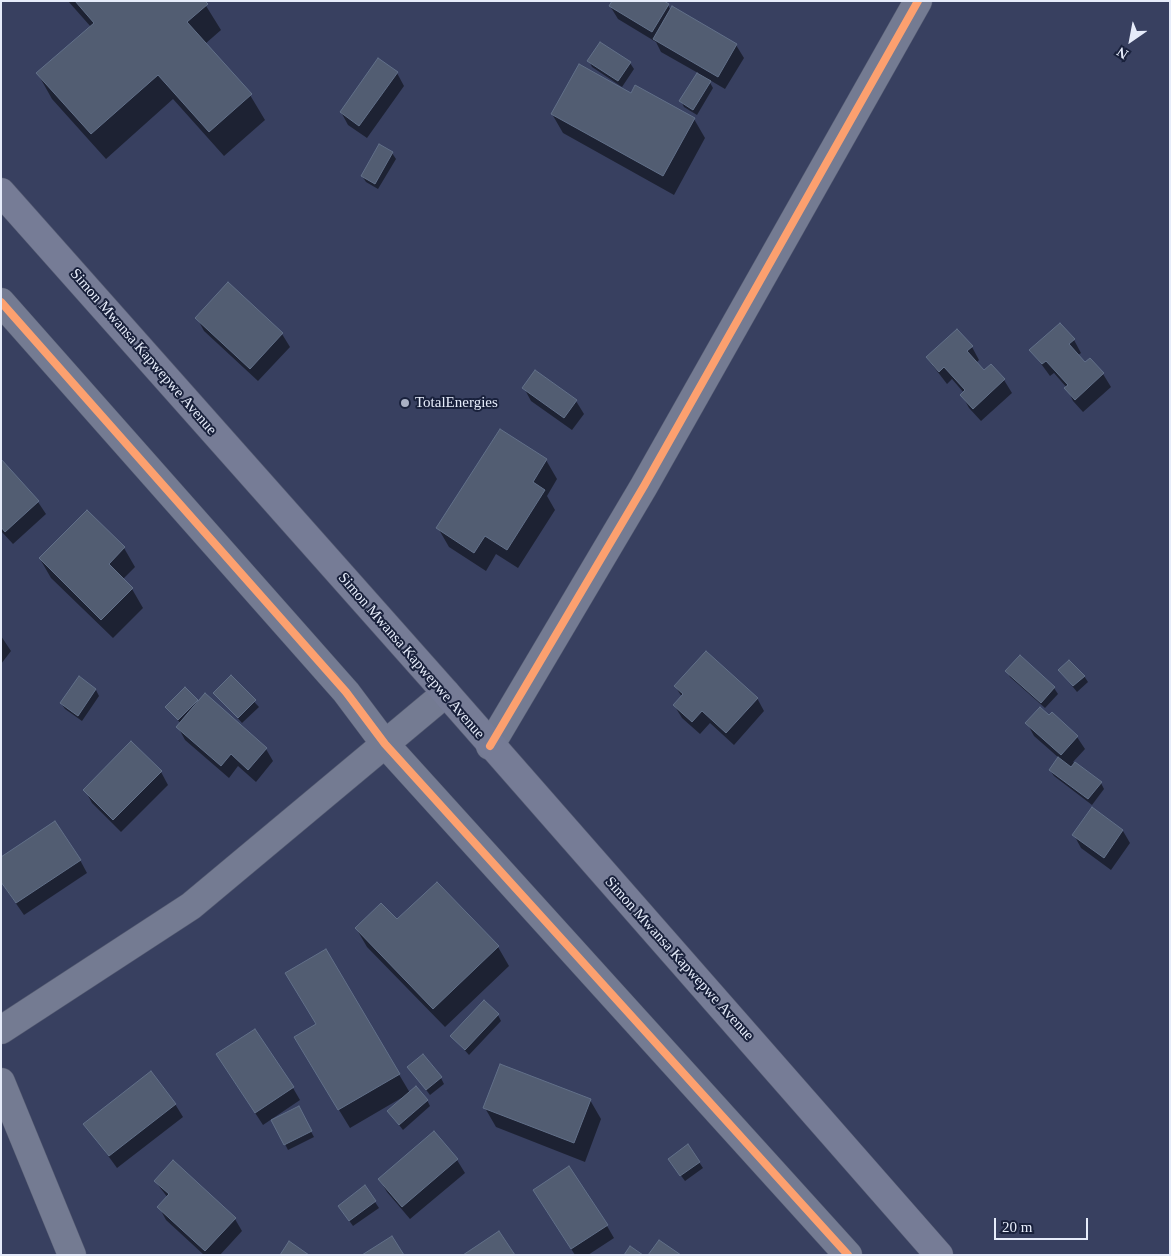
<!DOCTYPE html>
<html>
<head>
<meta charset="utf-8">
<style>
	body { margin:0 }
	#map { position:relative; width:1171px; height:1256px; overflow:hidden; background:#384060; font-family:"Times New Roman",serif }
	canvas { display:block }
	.frame { position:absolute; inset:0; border:2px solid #e6ecfa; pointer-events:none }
	.north { position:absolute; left:1106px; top:15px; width:50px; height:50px; -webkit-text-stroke:4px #19213c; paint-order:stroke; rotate:213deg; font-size:14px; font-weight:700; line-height:20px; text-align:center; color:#e6ecfa }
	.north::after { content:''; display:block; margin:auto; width:18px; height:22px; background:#e6ecfa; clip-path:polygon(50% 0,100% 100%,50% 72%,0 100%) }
	.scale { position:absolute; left:994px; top:1218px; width:94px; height:22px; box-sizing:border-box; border:2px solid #e6ecfa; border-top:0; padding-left:6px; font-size:15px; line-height:18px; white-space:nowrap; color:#e6ecfa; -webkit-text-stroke:4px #19213c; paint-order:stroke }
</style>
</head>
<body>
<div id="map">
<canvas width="1171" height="1256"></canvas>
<div class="frame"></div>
<div class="north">N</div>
<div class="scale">20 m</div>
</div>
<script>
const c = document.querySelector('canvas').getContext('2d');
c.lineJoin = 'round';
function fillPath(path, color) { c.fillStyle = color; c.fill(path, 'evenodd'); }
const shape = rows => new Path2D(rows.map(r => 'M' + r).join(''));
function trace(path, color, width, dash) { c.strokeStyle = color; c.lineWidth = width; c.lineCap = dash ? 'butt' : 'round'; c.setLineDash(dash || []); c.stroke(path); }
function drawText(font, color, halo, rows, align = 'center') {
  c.font = font + ' "Times New Roman",serif'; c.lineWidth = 4; c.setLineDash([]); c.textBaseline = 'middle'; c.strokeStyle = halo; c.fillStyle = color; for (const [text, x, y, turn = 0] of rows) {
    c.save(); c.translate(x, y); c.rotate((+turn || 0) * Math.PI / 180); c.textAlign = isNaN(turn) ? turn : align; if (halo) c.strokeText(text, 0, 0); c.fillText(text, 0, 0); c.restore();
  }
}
fillPath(shape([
	[68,1,203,1,221,30,205,44,250,95,265,120,224,156,173,99,106,159,52,99,38,74,91,27],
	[668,5,671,11,736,45,744,58,725,89,708,79,713,88,697,115,684,107,681,101,698,73,661,52,656,42,618,19,610,6],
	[589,61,630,63,634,69,622,87,592,67],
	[397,73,404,86,367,138,348,125,341,112],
	[631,94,694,119,705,138,674,195,563,133,552,114],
	[392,153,396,159,378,189,366,182,362,176],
	[229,284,282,334,290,347,258,381,204,331,197,318],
	[1059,324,1074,340,1081,353,1077,356,1085,364,1090,359,1103,374,1111,387,1083,412,1073,401,1067,388,1054,373,1050,376,1031,350],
	[957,331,972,347,979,360,976,363,984,371,991,365,1004,380,1012,393,981,421,969,408,962,395,964,393,952,379,947,384,927,358],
	[524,388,576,401,584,414,572,430,531,401],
	[546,460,557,479,547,496,555,510,518,568,496,554,486,571,449,547,438,528],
	[1,461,38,502,46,514,13,544,1,531],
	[87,511,124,548,135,567,123,579,132,589,143,608,113,638,51,578,40,559],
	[1,636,11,651,1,664],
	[1007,671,1054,688,1058,694,1045,708,1010,677],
	[1060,671,1084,676,1088,682,1077,692],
	[231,677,259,707,242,723,215,693],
	[675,686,757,698,764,711,734,745,710,723,700,734,682,718,674,705,682,697],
	[96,690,99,696,82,721,65,709,61,703],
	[197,701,266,749,273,761,256,782,238,766,229,778,185,740,178,727,181,724,167,707],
	[1027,723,1077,737,1085,749,1073,762,1101,783,1104,789,1092,805,1054,776,1050,770,1059,758,1034,736],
	[161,772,168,785,121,832,92,803,85,790],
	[1123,831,1130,843,1111,870,1081,848,1074,835],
	[80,860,87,873,24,915,1,882],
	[397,921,498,947,509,966,445,1027,367,947,356,928],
	[326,951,410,1093,427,1100,430,1106,403,1130,388,1111,403,1097,350,1128,306,1056,317,1024],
	[498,1015,501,1021,469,1055,452,1036],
	[225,1067,293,1088,300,1100,263,1125],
	[409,1067,441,1078,444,1084,430,1095],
	[590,1100,601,1119,585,1162,496,1127,485,1108],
	[175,1104,183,1117,117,1168,85,1124],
	[298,1108,314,1137,288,1150,285,1144],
	[434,1133,457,1160,465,1173,410,1219,387,1192,380,1180],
	[699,1162,703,1168,685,1181,673,1165],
	[155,1181,235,1219,242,1231,220,1255,204,1255,166,1220,159,1207,168,1198],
	[365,1187,379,1208,353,1226,343,1212],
	[542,1203,607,1226,614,1238,588,1255,575,1255]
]), '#0007');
const building = shape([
	[75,1,205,1,208,4,187,22,252,94,209,132,158,75,91,134,36,73,94,23,75,1],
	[612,1,664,1,669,4,652,32,609,6,612,1],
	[672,6,737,44,718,77,653,39,672,6],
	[600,42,631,62,618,81,587,61,600,42],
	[378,58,398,72,359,126,340,112,378,58],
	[579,64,631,93,635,85,695,118,663,176,551,114,579,64],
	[697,73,711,81,693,110,679,101,697,73],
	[379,144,393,152,375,184,361,176,379,144],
	[228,282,283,333,250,369,195,318,228,282],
	[1060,323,1075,339,1069,344,1085,362,1090,358,1104,373,1075,400,1064,388,1068,385,1046,361,1042,364,1029,350,1060,323],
	[957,329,973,346,967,351,984,370,991,364,1005,379,973,409,960,395,965,390,944,367,939,372,926,357,957,329],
	[535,370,577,400,564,418,522,388,535,370],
	[500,429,547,459,533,482,545,490,507,550,485,536,474,553,436,528,500,429],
	[1,459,39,501,5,532,1,527,1,459],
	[87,510,125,547,109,564,133,588,101,620,39,558,87,510],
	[706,651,758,698,726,733,702,711,692,722,673,705,683,694,674,686,706,651],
	[1020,655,1055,687,1041,703,1005,671,1020,655],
	[1069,660,1085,676,1073,686,1058,670,1069,660],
	[231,675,256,700,238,718,213,693,231,675],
	[79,676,96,689,78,716,60,703,79,676],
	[185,687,198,700,178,720,165,707,185,687],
	[205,693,267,748,248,770,231,754,221,766,176,727,205,693],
	[1040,707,1049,715,1052,712,1078,736,1061,755,1025,723,1040,707],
	[131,741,162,771,113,820,83,790,131,741],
	[1058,757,1071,767,1075,762,1102,782,1088,799,1049,770,1058,757],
	[1092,807,1123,830,1104,858,1072,835,1092,807],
	[55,821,81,860,16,903,1,882,1,857,55,821],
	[437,882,499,946,433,1009,355,928,381,903,397,919,437,882],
	[326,949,400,1074,338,1110,294,1037,316,1024,285,973,326,949],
	[484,1000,499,1014,465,1050,450,1036,484,1000],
	[255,1029,294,1087,255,1113,216,1054,255,1029],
	[423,1054,442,1077,426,1090,407,1067,423,1054],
	[500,1064,591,1099,574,1143,483,1108,500,1064],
	[151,1071,176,1104,109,1156,83,1124,151,1071],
	[416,1086,428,1100,399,1125,387,1111,416,1086],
	[299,1106,312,1131,284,1145,271,1120,299,1106],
	[434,1131,458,1159,402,1207,378,1179,434,1131],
	[688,1144,700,1162,680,1176,668,1159,688,1144],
	[173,1160,236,1218,205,1251,157,1207,169,1194,154,1181,173,1160],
	[569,1166,608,1225,571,1249,533,1190,569,1166],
	[365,1185,376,1201,349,1221,338,1206,365,1185],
	[499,1231,515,1255,463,1255,499,1231],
	[392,1236,404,1255,362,1255,392,1236],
	[659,1240,681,1255,648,1255,659,1240],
	[289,1241,309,1255,280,1255,289,1241],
	[630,1246,643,1255,624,1255,630,1246]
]);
fillPath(building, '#525d72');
trace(building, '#627089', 1);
const minor = shape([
	[1,302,346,692,385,744,848,1255],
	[490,746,644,486,918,1],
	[1,1030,191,906,446,693],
	[1,1082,72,1255]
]);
const major = shape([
	[1,192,446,693,939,1255]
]);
trace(minor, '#535970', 29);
trace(major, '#535970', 29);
trace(minor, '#747b92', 28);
trace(major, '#767c96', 28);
trace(shape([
	[1,302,346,692,385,744,848,1255],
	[490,746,644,486,918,1]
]), '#fca06f', 8);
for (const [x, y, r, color] of [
	[405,403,5,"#a9b0c4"]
]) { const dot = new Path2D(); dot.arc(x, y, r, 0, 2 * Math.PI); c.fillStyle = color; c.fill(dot); trace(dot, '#19213c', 2); }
drawText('15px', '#e6ecfa', '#19213c', [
	["Simon Mwansa Kapwepwe Avenue",143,352,49],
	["Simon Mwansa Kapwepwe Avenue",411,656,49],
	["Simon Mwansa Kapwepwe Avenue",679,959,48]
]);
drawText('15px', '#e6ecfa', '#19213c', [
	["TotalEnergies",415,403]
], 'left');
</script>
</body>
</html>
